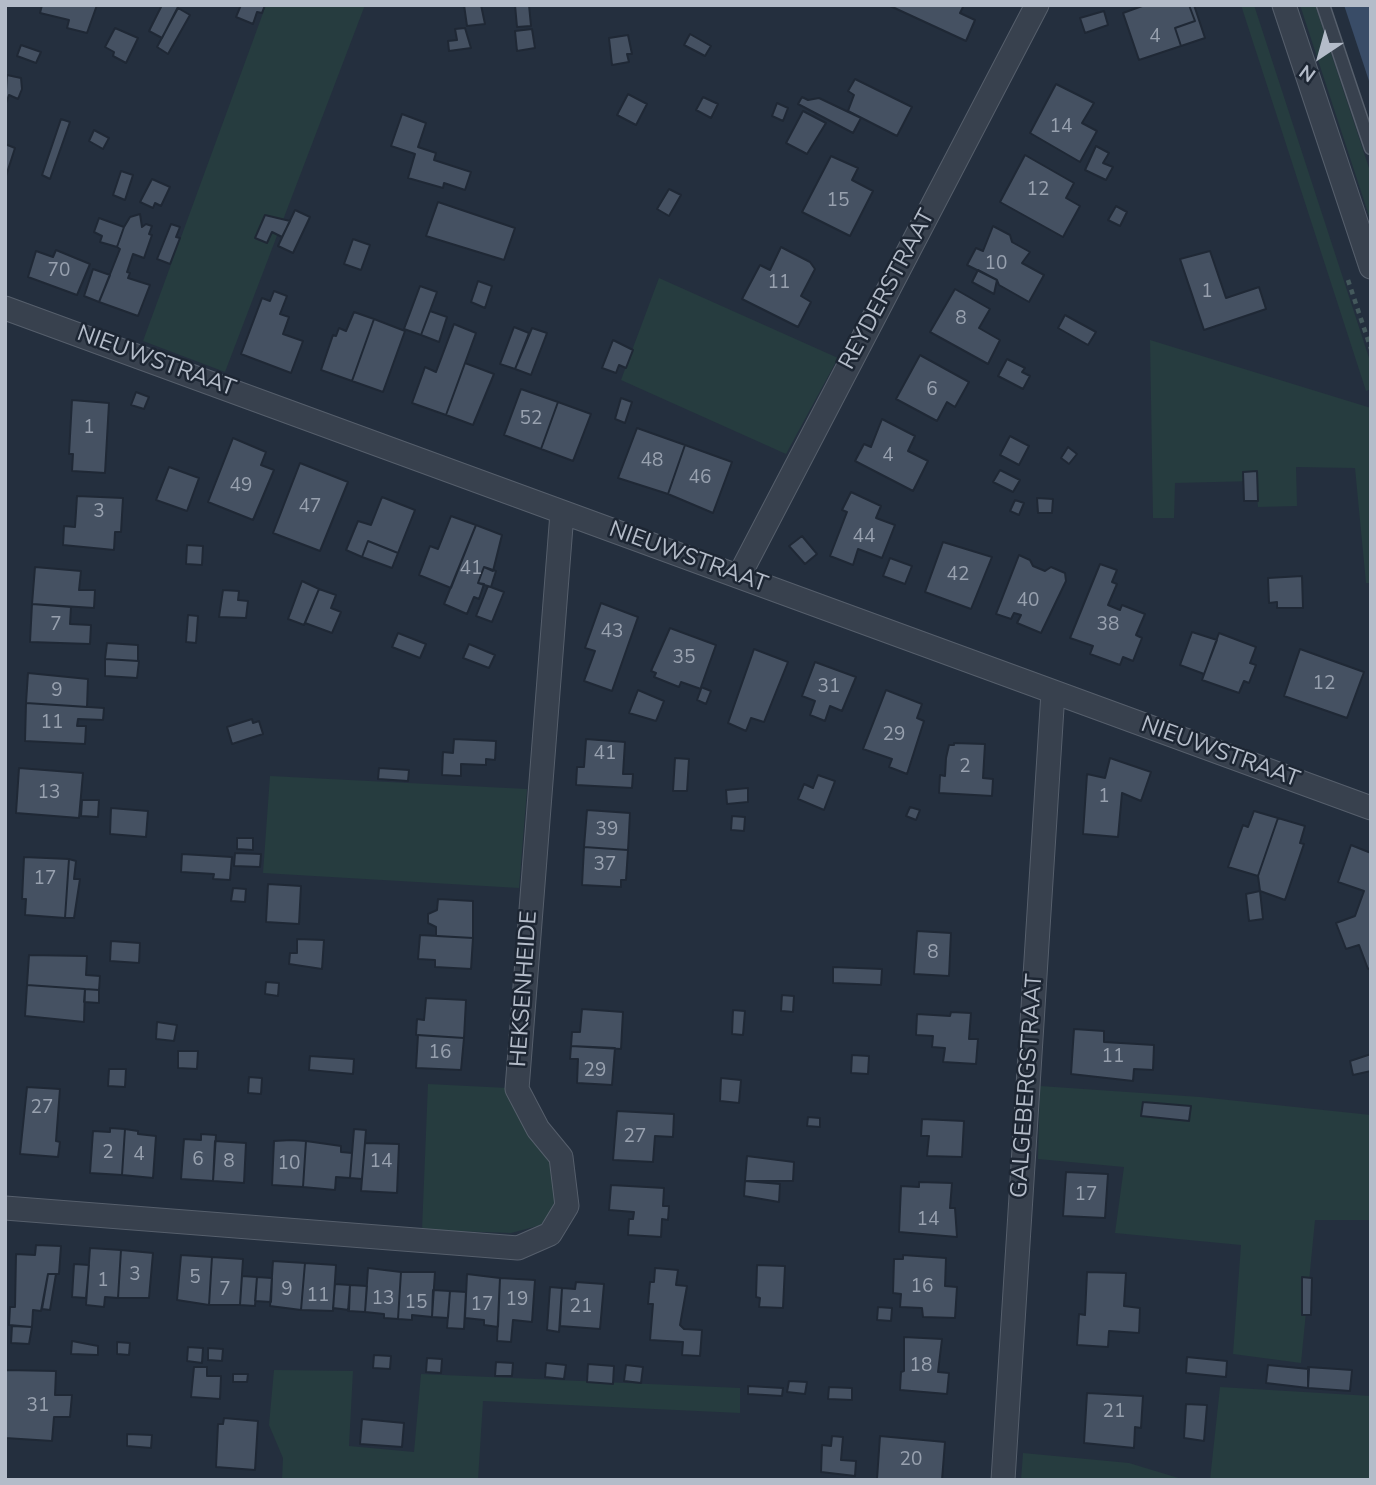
<!DOCTYPE html>
<html>
<head>
<meta charset="utf-8">
<style>
	body { margin:0 }
	#map { position:relative; width:1376px; height:1485px; overflow:hidden; background:#242f3e; font-family:"Nunito Sans",sans-serif }
	canvas { display:block }
	.frame { position:absolute; inset:0; border:7px solid #b4bcc9; pointer-events:none }
	.north { position:absolute; left:1285px; top:21px; width:70px; height:70px; -webkit-text-stroke:5px #1d2633; paint-order:stroke; rotate:216deg; font-size:19px; font-weight:700; line-height:28px; text-align:center; color:#b4bcc9 }
	.north::after { content:''; display:block; margin:auto; width:24px; height:32px; background:#b4bcc9; clip-path:polygon(50% 0,100% 100%,50% 72%,0 100%) }
</style>
</head>
<body>
<div id="map">
<canvas width="1376" height="1485"></canvas>
<div class="frame"></div>
<div class="north">N</div>
</div>
<script>
const c = document.querySelector('canvas').getContext('2d');
c.lineJoin = 'round';
function fillPath(path, color) { c.fillStyle = color; c.fill(path, 'evenodd'); }
const shape = rows => new Path2D(rows.map(r => 'M' + r).join(''));
function trace(path, color, width, dash) { c.strokeStyle = color; c.lineWidth = width; c.lineCap = dash ? 'butt' : 'round'; c.setLineDash(dash || []); c.stroke(path); }
function drawText(font, color, halo, rows, align = 'center') {
  c.font = font + ' "Nunito Sans",sans-serif'; c.lineWidth = 5; c.setLineDash([]); c.textBaseline = 'middle'; c.strokeStyle = halo; c.fillStyle = color; for (const [text, x, y, turn = 0] of rows) {
    c.save(); c.translate(x, y); c.rotate((+turn || 0) * Math.PI / 180); c.textAlign = isNaN(turn) ? turn : align; if (halo) c.strokeText(text, 0, 0); c.fillText(text, 0, 0); c.restore();
  }
}
fillPath(shape([
	[266,5,365,5,225,372,143,341],
	[1241,5,1254,5,1371,364,1371,389,1366,391],
	[1300,5,1315,5,1371,174,1371,222],
	[659,278,838,358,786,454,621,380],
	[1150,340,1371,408,1371,583,1366,583,1355,468,1296,467,1297,506,1258,507,1256,481,1175,483,1174,518,1153,518],
	[270,776,527,789,519,888,263,873],
	[428,1084,508,1088,511,1104,552,1156,557,1202,541,1225,511,1233,422,1230],
	[1040,1086,1200,1097,1371,1115,1371,1220,1315,1220,1301,1363,1233,1354,1241,1245,1115,1233,1124,1167,1038,1159],
	[274,1370,353,1371,349,1446,414,1452,421,1374,740,1388,740,1413,483,1401,478,1480,282,1480,283,1458,269,1425],
	[1220,1387,1371,1396,1371,1479,1210,1480],
	[1023,1453,1129,1463,1185,1480,1021,1480]
]), '#263c3f');
fillPath(shape([
	[1344,5,1371,5,1371,87]
]), '#394c67');
const building = shape([
	[42,5,97,5,87,33,67,28,69,20,40,13,42,5],
	[162,5,179,5,162,38,149,31,162,5],
	[241,5,240,5,265,5,262,13,257,12,253,24,236,17,241,5],
	[464,5,481,5,485,24,467,26,464,5],
	[515,5,529,5,531,26,517,27,515,5],
	[888,5,964,5,960,13,975,20,966,41,888,5],
	[1145,5,1189,5,1195,21,1175,28,1181,46,1139,60,1123,13,1145,5],
	[1189,5,1194,5,1205,38,1181,46,1175,28,1195,21,1189,5],
	[178,8,190,15,168,54,157,47,178,8],
	[1104,11,1108,25,1085,33,1080,18,1104,11],
	[115,28,138,38,126,63,113,56,114,52,105,47,115,28],
	[465,28,471,48,449,51,448,41,457,40,455,29,465,28],
	[532,29,535,48,517,51,515,31,532,29],
	[690,34,711,46,705,56,684,45,690,34],
	[628,35,632,54,627,54,629,62,612,65,609,38,628,35],
	[21,45,41,52,36,63,17,56,21,45],
	[7,75,21,78,22,89,18,99,9,95,5,106,7,75],
	[855,79,912,107,897,136,848,111,854,95,848,91,855,79],
	[1056,84,1094,103,1082,123,1097,131,1080,162,1030,133,1056,84],
	[628,94,647,104,636,125,617,115,628,94],
	[703,97,718,104,711,118,696,110,703,97],
	[802,97,808,100,819,98,861,118,853,133,798,104,802,97],
	[777,103,788,108,783,121,772,116,777,103],
	[803,111,826,123,807,154,786,143,803,111],
	[402,114,426,123,418,147,436,153,434,160,471,172,465,190,444,183,443,188,408,178,415,154,391,146,402,114],
	[61,119,70,122,50,179,42,175,61,119],
	[94,130,109,138,103,149,89,141,94,130],
	[5,144,15,148,5,179,5,144],
	[1096,146,1109,153,1103,163,1113,167,1106,180,1085,170,1096,146],
	[1025,155,1074,183,1066,198,1080,206,1063,237,1000,202,1025,155],
	[831,156,858,168,852,180,873,191,850,236,802,212,831,156],
	[121,171,133,175,125,200,113,195,121,171],
	[152,179,170,187,161,206,155,203,153,208,140,202,152,179],
	[669,189,681,195,669,216,657,209,669,189],
	[438,202,515,228,504,260,426,236,438,202],
	[1116,206,1127,212,1120,226,1108,220,1116,206],
	[295,210,310,217,293,253,278,246,295,210],
	[140,214,142,227,146,224,152,226,149,234,152,235,144,258,133,254,127,272,130,273,128,278,150,285,138,316,99,302,120,249,117,247,124,227,130,217,140,214],
	[265,215,290,221,282,237,272,232,267,243,255,238,265,215],
	[99,218,124,227,117,247,100,242,102,236,94,232,99,218],
	[171,224,180,227,176,237,180,238,170,264,157,259,171,224],
	[993,226,1010,235,1012,242,1030,252,1022,263,1044,275,1029,302,999,285,997,280,967,265,976,248,983,251,993,226],
	[353,239,370,245,361,270,344,264,353,239],
	[781,247,810,262,815,269,801,296,811,302,798,327,742,299,760,265,770,270,781,247],
	[56,250,90,264,77,295,28,277,36,251,53,257,56,250],
	[1210,251,1226,298,1259,287,1266,309,1204,330,1180,259,1210,251],
	[93,269,110,275,99,302,84,296,93,269],
	[978,270,997,280,994,294,972,282,978,270],
	[478,281,492,286,485,308,471,302,478,281],
	[420,286,437,292,421,335,404,329,420,286],
	[955,289,990,309,979,328,1000,340,988,364,930,332,955,289],
	[274,291,287,296,280,314,289,317,283,334,303,341,291,373,241,354,262,298,270,301,274,291],
	[430,311,447,317,439,342,421,335,430,311],
	[354,312,374,319,352,381,321,370,333,335,336,336,339,328,346,331,354,312],
	[1065,315,1096,332,1088,345,1058,328,1065,315],
	[374,319,405,331,383,392,352,381,374,319],
	[454,324,476,333,446,415,412,403,425,367,436,372,454,324],
	[514,327,529,333,515,369,500,364,514,327],
	[532,328,547,333,531,375,515,369,532,328],
	[613,340,633,350,626,368,619,365,616,373,602,368,613,340],
	[920,355,969,382,955,407,947,402,937,421,896,399,920,355],
	[1007,359,1025,368,1022,372,1030,376,1023,389,998,376,1007,359],
	[465,363,494,374,473,425,446,415,465,363],
	[521,389,558,402,541,449,504,435,521,389],
	[136,392,149,397,144,409,131,405,136,392],
	[621,398,632,402,625,423,615,419,621,398],
	[72,400,109,403,105,473,72,471,73,454,69,454,72,400],
	[558,402,591,414,573,461,541,449,558,402],
	[882,419,915,436,908,451,928,461,913,491,855,461,864,444,871,447,882,419],
	[637,428,685,445,668,494,618,478,637,428],
	[1010,436,1029,446,1019,465,1000,455,1010,436],
	[233,438,266,452,261,465,274,470,253,520,208,502,233,438],
	[685,445,732,462,713,513,668,494,685,445],
	[1068,447,1077,454,1069,464,1061,458,1068,447],
	[300,463,348,482,320,551,273,533,300,463],
	[169,467,199,478,187,511,156,500,169,467],
	[1000,470,1020,480,1013,492,993,482,1000,470],
	[1257,471,1258,501,1244,501,1243,472,1257,471],
	[851,492,881,506,876,518,895,525,882,558,858,549,853,565,830,556,847,512,842,510,851,492],
	[77,496,123,498,121,532,115,532,114,550,63,545,64,526,75,527,77,496],
	[382,497,415,510,398,553,368,541,362,557,346,550,358,521,371,525,382,497],
	[1037,498,1053,499,1052,513,1038,513,1037,498],
	[1015,500,1024,503,1019,515,1010,511,1015,500],
	[451,516,476,525,451,588,419,575,430,546,438,549,451,516],
	[476,525,502,535,493,571,484,567,478,583,484,584,479,599,474,597,467,614,444,604,476,525],
	[802,536,817,554,805,564,789,546,802,536],
	[368,541,398,553,392,568,362,557,368,541],
	[943,542,992,557,971,609,925,592,943,542],
	[187,545,203,546,202,565,186,564,187,545],
	[1019,555,1030,560,1033,566,1045,571,1051,567,1065,573,1066,581,1041,633,1017,623,1021,615,1014,613,1011,619,996,614,1019,555],
	[890,558,912,566,905,584,883,576,890,558],
	[1100,564,1117,570,1112,582,1117,584,1108,605,1120,610,1122,605,1145,614,1136,635,1142,638,1133,661,1123,657,1120,665,1090,654,1093,646,1070,638,1100,564],
	[35,567,81,571,79,590,95,590,94,608,32,604,35,567],
	[484,567,496,571,491,587,478,583,484,567],
	[1302,576,1303,608,1277,608,1277,602,1269,603,1268,578,1302,576],
	[302,581,319,589,304,625,288,619,302,581],
	[488,586,504,592,492,622,476,616,488,586],
	[319,589,336,595,331,608,341,612,332,633,305,623,319,589],
	[223,590,239,591,238,600,248,601,246,618,219,617,223,590],
	[601,603,638,617,612,691,584,681,595,651,585,648,601,603],
	[32,604,71,607,70,624,91,625,90,644,30,642,32,604],
	[188,615,198,616,196,643,186,642,188,615],
	[670,628,716,645,701,687,711,691,706,704,697,700,701,689,681,682,679,687,654,677,656,673,651,671,670,628],
	[1192,632,1217,640,1204,674,1180,665,1192,632],
	[398,633,426,644,420,658,392,647,398,633],
	[1219,633,1256,647,1250,663,1256,665,1249,683,1244,681,1239,693,1202,680,1219,633],
	[107,643,138,645,138,661,105,659,107,643],
	[469,644,495,655,489,668,463,658,469,644],
	[754,649,788,662,764,722,751,718,746,731,728,723,754,649],
	[1300,649,1364,672,1347,718,1284,696,1300,649],
	[105,659,139,661,137,678,105,676,105,659],
	[815,662,856,677,842,711,830,706,825,721,810,715,815,701,802,696,815,662],
	[28,673,88,679,87,707,26,703,28,673],
	[638,690,664,701,656,721,629,713,638,690],
	[886,690,922,704,917,718,924,721,907,774,889,767,892,759,863,749,886,690],
	[26,703,104,708,103,720,78,719,77,726,86,726,85,744,25,741,26,703],
	[252,719,253,723,259,721,263,734,232,744,227,727,252,719],
	[454,739,496,741,495,760,486,759,486,765,461,764,461,776,442,775,443,752,453,753,454,739],
	[586,739,625,742,623,774,633,774,632,788,576,785,577,767,584,767,586,739],
	[954,743,985,744,983,778,993,779,992,796,939,793,940,775,945,776,946,758,949,745,954,745,954,743],
	[675,758,689,759,687,791,673,791,675,758],
	[1110,758,1151,772,1141,801,1122,793,1118,837,1083,834,1087,774,1105,778,1110,758],
	[19,768,83,773,79,818,16,813,19,768],
	[379,768,409,770,408,781,378,779,379,768],
	[818,775,835,781,824,810,798,799,804,784,813,788,818,775],
	[748,788,748,802,727,804,726,790,748,788],
	[82,800,99,800,98,817,81,816,82,800],
	[910,807,920,810,916,820,906,816,910,807],
	[111,808,148,811,146,837,110,834,111,808],
	[587,810,630,813,628,850,584,847,587,810],
	[1254,811,1278,818,1258,876,1228,867,1243,825,1248,827,1254,811],
	[732,816,745,817,744,831,731,830,732,816],
	[1278,818,1305,826,1300,843,1304,844,1285,900,1260,891,1258,876,1278,818],
	[237,838,253,838,253,850,237,849,237,838],
	[1351,845,1371,853,1371,968,1368,969,1359,945,1346,949,1336,923,1355,916,1364,891,1338,882,1351,845],
	[584,847,628,850,626,880,621,880,621,887,582,885,584,847],
	[235,853,261,854,260,867,234,866,235,853],
	[182,854,232,857,230,880,213,879,214,874,181,872,182,854],
	[24,857,69,859,65,918,25,915,26,899,22,899,24,857],
	[69,859,76,861,74,879,80,879,74,918,65,918,69,859],
	[268,884,301,886,299,924,266,922,268,884],
	[233,888,246,889,245,902,231,901,233,888],
	[1260,891,1263,919,1249,921,1246,894,1260,891],
	[438,899,473,901,473,938,436,936,436,927,428,923,428,914,437,910,438,899],
	[917,931,951,933,949,976,914,974,917,931],
	[420,935,473,938,471,969,435,967,435,960,418,959,420,935],
	[297,939,324,940,322,969,289,964,290,953,297,953,297,939],
	[111,941,140,943,139,963,110,961,111,941],
	[29,955,87,956,86,975,100,976,99,990,27,985,29,955],
	[833,967,882,969,881,985,833,983,833,967],
	[266,982,279,983,278,996,265,994,266,982],
	[27,985,85,989,84,1022,25,1016,27,985],
	[85,989,99,990,99,1003,84,1002,85,989],
	[782,995,794,996,793,1012,781,1011,782,995],
	[426,998,466,1000,464,1038,416,1035,417,1019,424,1020,426,998],
	[582,1009,623,1012,621,1049,571,1046,572,1032,580,1032,582,1009],
	[733,1010,745,1011,743,1035,732,1034,733,1010],
	[951,1012,971,1013,969,1039,978,1039,976,1064,943,1062,945,1048,932,1047,933,1036,916,1035,917,1014,950,1016,951,1012],
	[157,1022,177,1025,174,1041,156,1039,157,1022],
	[1074,1029,1104,1031,1104,1042,1154,1045,1153,1070,1134,1069,1133,1081,1071,1074,1074,1029],
	[418,1035,464,1038,461,1070,416,1068,418,1035],
	[571,1046,615,1048,612,1085,577,1083,578,1059,570,1059,571,1046],
	[178,1051,198,1051,197,1069,178,1068,178,1051],
	[1371,1054,1371,1071,1353,1075,1350,1061,1371,1054],
	[852,1055,869,1056,868,1074,851,1073,852,1055],
	[310,1056,354,1059,353,1074,309,1070,310,1056],
	[109,1069,126,1069,125,1087,108,1086,109,1069],
	[249,1077,262,1078,261,1094,248,1093,249,1077],
	[721,1078,741,1080,739,1103,720,1101,721,1078],
	[27,1087,60,1089,56,1141,60,1142,58,1157,20,1154,27,1087],
	[1143,1102,1191,1106,1189,1121,1141,1116,1143,1102],
	[617,1111,674,1114,673,1137,655,1136,653,1162,613,1160,617,1111],
	[808,1117,820,1118,820,1127,807,1126,808,1117],
	[922,1119,964,1121,962,1157,927,1156,929,1136,921,1136,922,1119],
	[110,1128,125,1129,122,1175,90,1173,93,1131,110,1132,110,1128],
	[125,1129,138,1131,138,1134,156,1136,153,1178,122,1175,125,1129],
	[354,1129,366,1130,362,1179,350,1178,354,1129],
	[201,1134,216,1135,213,1181,181,1179,184,1139,201,1140,201,1134],
	[291,1140,306,1141,303,1187,272,1185,274,1141,291,1140],
	[215,1141,246,1143,244,1183,213,1181,215,1141],
	[306,1141,341,1146,341,1152,352,1153,350,1178,336,1177,335,1190,303,1187,306,1141],
	[365,1143,399,1144,397,1193,361,1191,365,1143],
	[747,1156,794,1162,793,1181,745,1181,747,1156],
	[1066,1172,1108,1174,1105,1218,1063,1216,1066,1172],
	[745,1181,780,1184,779,1202,744,1196,745,1181],
	[919,1182,952,1183,950,1208,955,1208,957,1237,899,1232,901,1186,919,1187,919,1182],
	[611,1185,664,1188,663,1206,669,1206,668,1220,662,1219,661,1237,628,1235,629,1219,633,1219,634,1212,609,1210,611,1185],
	[36,1245,61,1246,59,1274,48,1274,41,1311,33,1310,32,1327,9,1325,10,1307,15,1307,16,1254,35,1255,36,1245],
	[90,1248,121,1250,118,1298,105,1297,104,1307,86,1305,90,1248],
	[121,1250,153,1253,149,1298,118,1298,121,1250],
	[181,1255,212,1257,209,1305,177,1300,181,1255],
	[903,1255,946,1258,945,1286,957,1287,955,1318,923,1317,922,1308,900,1307,901,1294,893,1293,894,1259,903,1259,903,1255],
	[212,1257,243,1259,240,1305,209,1305,212,1257],
	[273,1261,305,1263,301,1310,270,1306,273,1261],
	[305,1263,336,1265,333,1311,301,1310,305,1263],
	[74,1264,89,1265,86,1298,72,1297,74,1264],
	[757,1265,785,1266,783,1308,759,1307,760,1298,756,1297,757,1265],
	[368,1268,401,1272,398,1319,384,1318,384,1314,365,1312,368,1268],
	[655,1268,678,1270,676,1285,687,1286,680,1325,684,1329,702,1330,700,1356,682,1355,683,1342,650,1340,653,1304,648,1304,650,1282,654,1282,655,1268],
	[401,1272,435,1272,432,1317,412,1315,412,1320,398,1319,401,1272],
	[1087,1272,1126,1273,1124,1306,1140,1308,1139,1333,1109,1331,1108,1347,1077,1345,1079,1314,1085,1315,1087,1272],
	[48,1274,56,1274,50,1310,42,1309,48,1274],
	[467,1274,500,1278,498,1327,484,1325,484,1320,465,1318,467,1274],
	[242,1276,257,1277,255,1306,240,1305,242,1276],
	[257,1277,272,1278,271,1302,255,1301,257,1277],
	[1302,1277,1312,1278,1311,1315,1302,1315,1302,1277],
	[500,1278,535,1280,532,1322,513,1320,511,1342,497,1341,500,1278],
	[576,1282,604,1284,600,1329,560,1326,562,1288,575,1289,576,1282],
	[335,1284,350,1285,349,1310,333,1308,335,1284],
	[350,1285,367,1286,365,1312,348,1311,350,1285],
	[550,1287,562,1288,559,1332,547,1330,550,1287],
	[433,1290,450,1291,448,1318,432,1317,433,1290],
	[450,1291,466,1292,464,1329,447,1328,450,1291],
	[878,1307,892,1308,891,1321,877,1320,878,1307],
	[12,1326,32,1327,29,1344,11,1343,12,1326],
	[904,1337,942,1339,938,1372,949,1373,947,1394,900,1390,901,1372,904,1371,904,1337],
	[72,1341,98,1346,98,1355,71,1354,72,1341],
	[117,1342,130,1343,129,1355,117,1354,117,1342],
	[188,1347,203,1348,202,1363,187,1361,188,1347],
	[208,1348,223,1349,222,1361,208,1360,208,1348],
	[374,1355,391,1356,390,1369,373,1368,374,1355],
	[1187,1357,1227,1361,1226,1377,1186,1373,1187,1357],
	[427,1358,442,1359,441,1373,426,1372,427,1358],
	[496,1362,513,1363,512,1376,495,1376,496,1362],
	[546,1363,566,1365,564,1379,545,1377,546,1363],
	[588,1364,614,1366,613,1384,587,1382,588,1364],
	[626,1365,643,1367,641,1383,624,1381,626,1365],
	[1268,1365,1309,1369,1308,1388,1266,1383,1268,1365],
	[194,1367,207,1367,207,1376,221,1376,220,1399,191,1397,194,1367],
	[1308,1367,1352,1370,1350,1391,1308,1388,1308,1367],
	[6,1370,56,1371,55,1395,72,1395,70,1417,54,1417,52,1441,5,1438,6,1370],
	[233,1374,248,1374,247,1382,233,1382,233,1374],
	[789,1381,807,1382,805,1394,787,1392,789,1381],
	[748,1386,783,1388,782,1396,748,1394,748,1386],
	[829,1387,852,1388,852,1400,828,1399,829,1387],
	[1087,1393,1143,1396,1141,1428,1135,1427,1134,1448,1084,1443,1087,1393],
	[1186,1404,1207,1405,1204,1441,1184,1438,1186,1404],
	[224,1418,258,1421,255,1470,216,1467,218,1424,223,1424,224,1418],
	[362,1419,404,1423,402,1447,360,1444,362,1419],
	[127,1434,152,1435,151,1448,127,1446,127,1434],
	[832,1436,843,1437,841,1460,856,1461,855,1476,821,1472,822,1445,831,1446,832,1436],
	[880,1436,945,1442,942,1480,877,1479,880,1436]
]);
fillPath(building, '#455162');
trace(building, '#1f2835', 2);
const lane = shape([
	[1323,5,1371,148]
]);
const street = shape([
	[1284,5,1371,267],
	[5,308,1371,808],
	[739,576,1037,5],
	[5,1208,518,1248,550,1234,567,1206,561,1157,538,1129,517,1089,562,513],
	[1003,1480,1053,692]
]);
trace(lane, '#565f6c', 15);
trace(street, '#565f6c', 25);
trace(shape([
	[1348,280,1371,349]
]), '#44595c', 4.5, [5, 5]);
trace(lane, '#38414e', 12);
trace(street, '#38414e', 23);
drawText('19px', '#98a1af', null, [
	["4",1155,37],
	["14",1061,127],
	["12",1038,190],
	["15",838,201],
	["10",996,264],
	["70",59,271],
	["11",779,283],
	["1",1207,292],
	["8",961,319],
	["6",932,390],
	["52",531,419],
	["1",89,428],
	["4",888,456],
	["48",652,461],
	["46",700,478],
	["49",241,486],
	["47",310,507],
	["3",99,512],
	["44",864,537],
	["41",471,569],
	["42",958,575],
	["40",1028,601],
	["7",56,625],
	["38",1108,625],
	["43",612,632],
	["35",684,658],
	["12",1324,684],
	["31",829,687],
	["9",57,691],
	["11",52,723],
	["29",894,735],
	["41",605,754],
	["2",965,767],
	["13",49,793],
	["1",1104,797],
	["39",607,830],
	["37",605,865],
	["17",45,879],
	["8",933,953],
	["16",440,1053],
	["11",1113,1057],
	["29",595,1071],
	["27",42,1108],
	["27",635,1137],
	["2",108,1153],
	["4",139,1155],
	["6",198,1160],
	["8",229,1162],
	["14",381,1162],
	["10",289,1164],
	["17",1086,1195],
	["14",928,1220],
	["3",135,1275],
	["5",195,1278],
	["1",103,1281],
	["16",922,1287],
	["7",225,1290],
	["9",287,1290],
	["11",318,1296],
	["13",383,1299],
	["19",517,1300],
	["15",416,1303],
	["17",482,1305],
	["21",581,1307],
	["18",921,1366],
	["31",38,1406],
	["21",1114,1412],
	["20",911,1460]
]);
drawText('23px', '#b4bcc9', '#1d2633', [
	["REYDERSTRAAT",888,290,-62],
	["NIEUWSTRAAT",156,362,20],
	["NIEUWSTRAAT",688,558,20],
	["NIEUWSTRAAT",1220,753,20],
	["HEKSENHEIDE",525,989,-86],
	["GALGEBERGSTRAAT",1028,1086,-86]
]);
</script>
</body>
</html>
